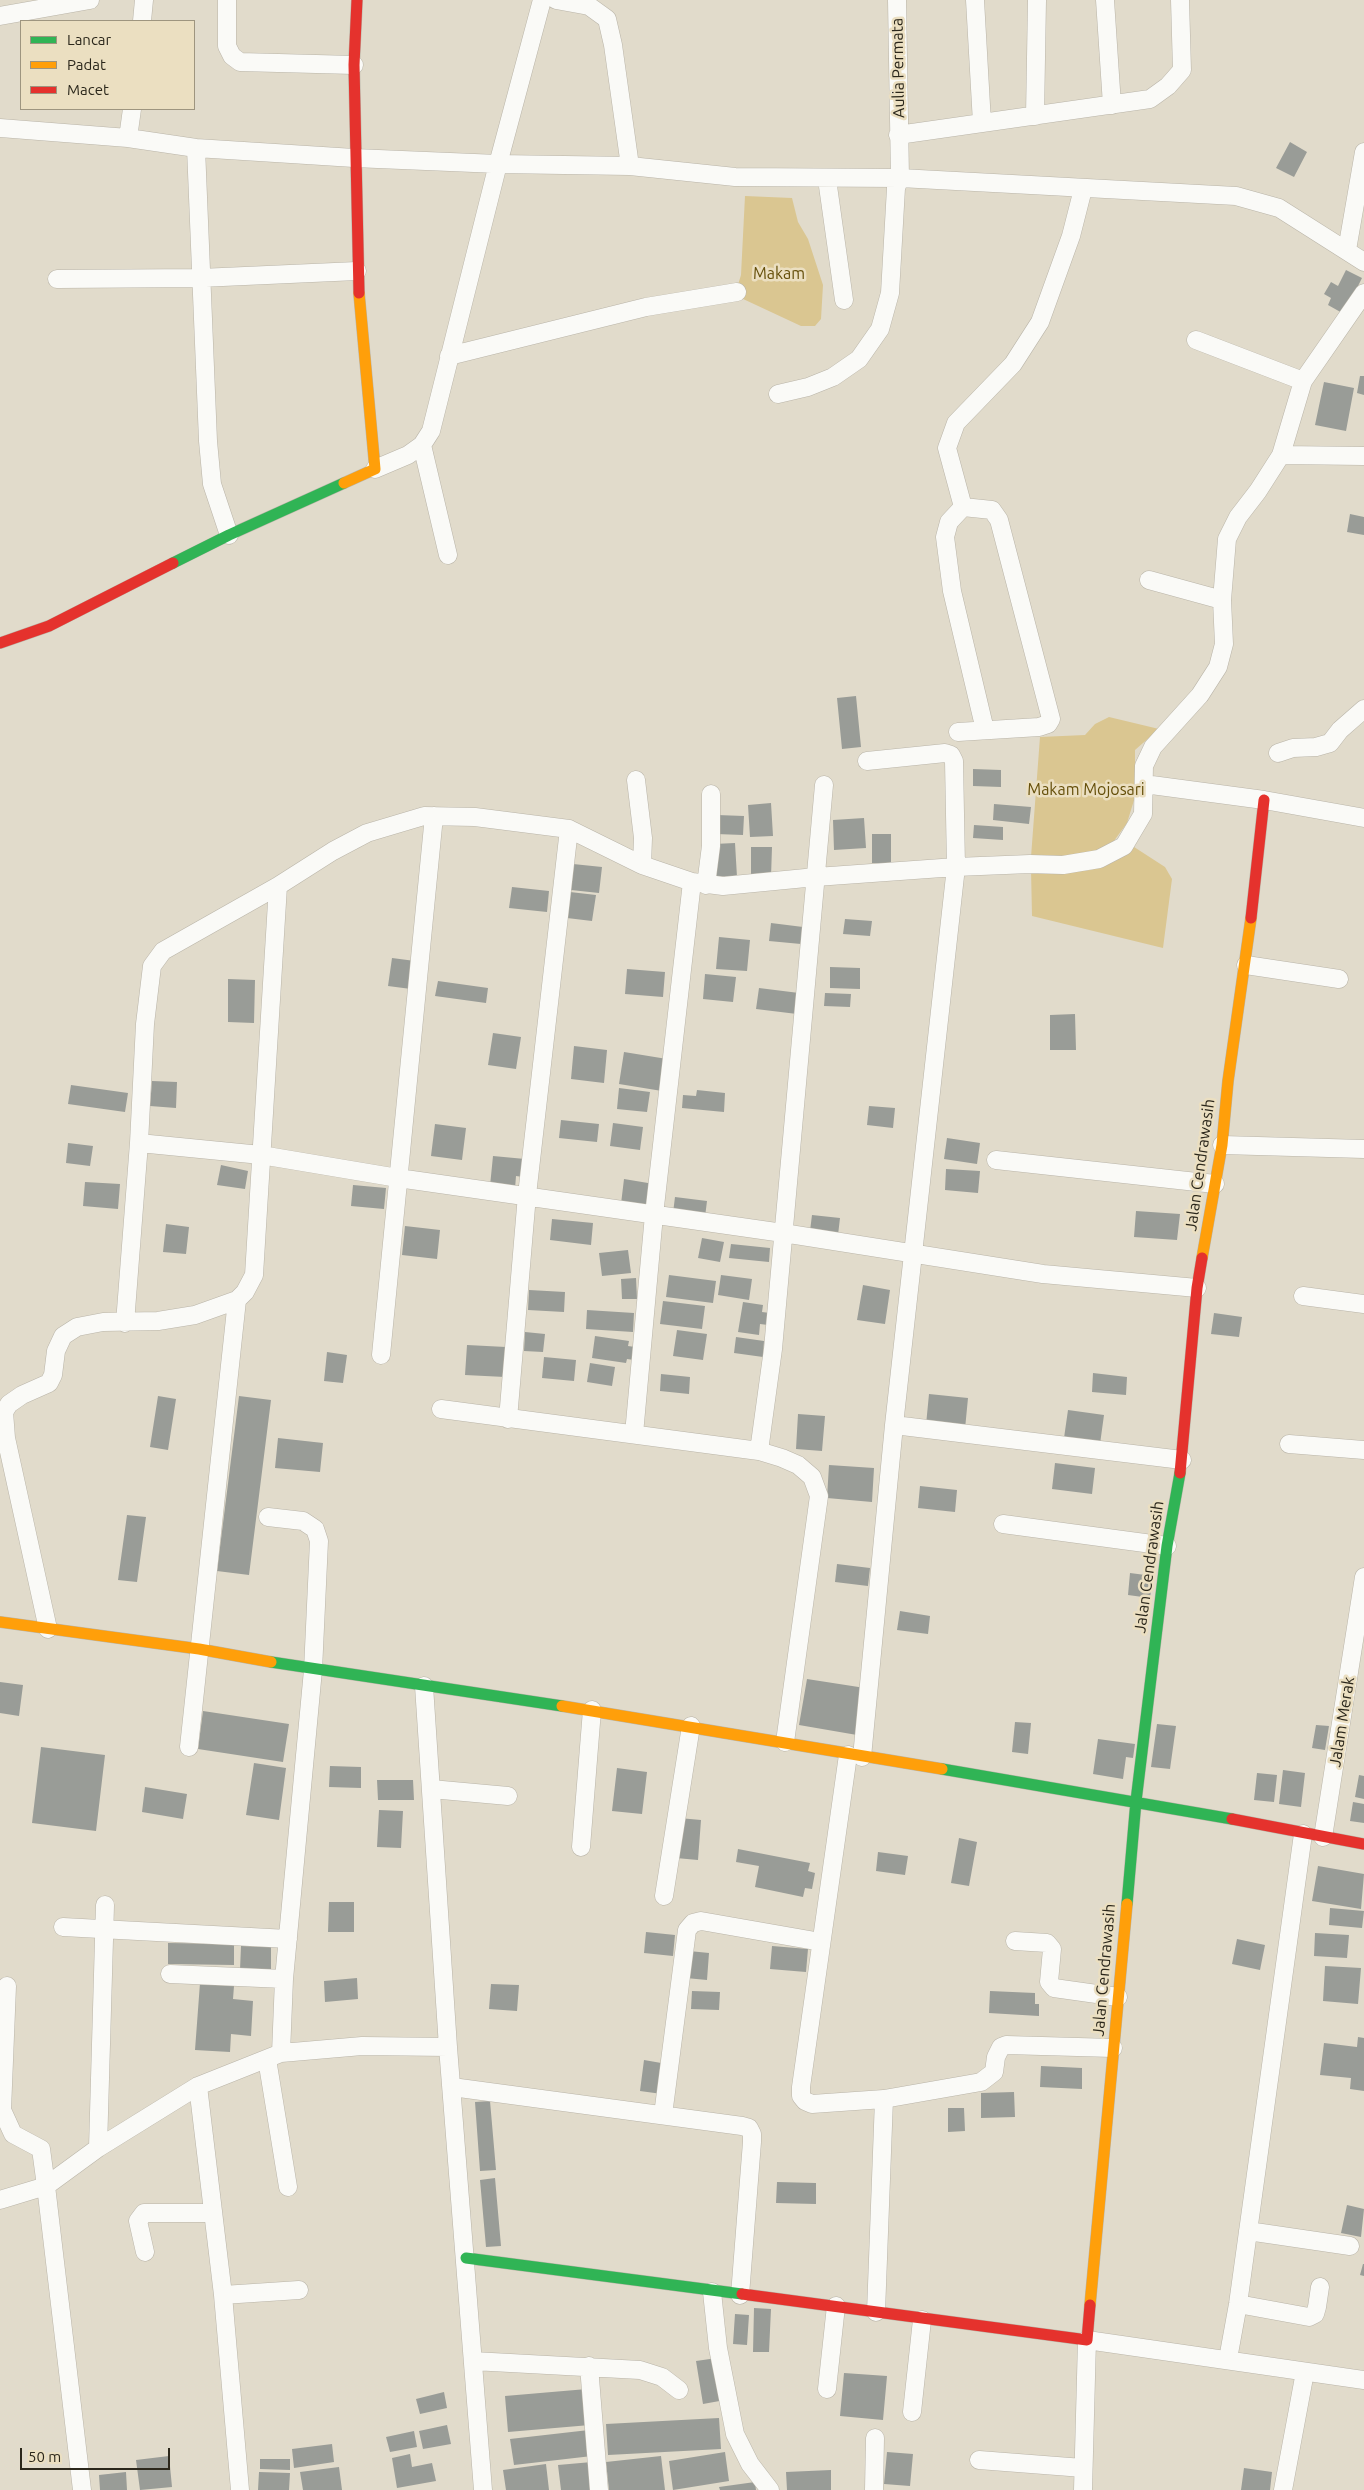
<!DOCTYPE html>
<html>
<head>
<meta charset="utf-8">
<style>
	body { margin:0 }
	#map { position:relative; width:1364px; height:2490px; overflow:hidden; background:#e1dbcb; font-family:Ubuntu,sans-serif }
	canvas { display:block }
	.legend { position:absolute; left:20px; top:20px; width:175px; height:90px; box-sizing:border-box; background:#ebdfc1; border:1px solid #9e957f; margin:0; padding:6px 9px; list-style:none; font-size:15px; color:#2b271b }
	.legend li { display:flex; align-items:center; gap:10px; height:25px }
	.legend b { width:25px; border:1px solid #9e957f }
	.scale { position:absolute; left:20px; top:2448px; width:150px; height:22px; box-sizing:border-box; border:2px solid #2b271b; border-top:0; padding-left:6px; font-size:15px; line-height:18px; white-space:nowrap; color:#2b271b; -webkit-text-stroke:4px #ebdfc1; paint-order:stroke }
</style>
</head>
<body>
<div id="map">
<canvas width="1364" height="2490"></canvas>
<ul class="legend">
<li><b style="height:6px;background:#30b455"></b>Lancar</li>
<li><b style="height:6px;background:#ff9f0a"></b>Padat</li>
<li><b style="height:6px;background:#e5322d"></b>Macet</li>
</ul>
<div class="scale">50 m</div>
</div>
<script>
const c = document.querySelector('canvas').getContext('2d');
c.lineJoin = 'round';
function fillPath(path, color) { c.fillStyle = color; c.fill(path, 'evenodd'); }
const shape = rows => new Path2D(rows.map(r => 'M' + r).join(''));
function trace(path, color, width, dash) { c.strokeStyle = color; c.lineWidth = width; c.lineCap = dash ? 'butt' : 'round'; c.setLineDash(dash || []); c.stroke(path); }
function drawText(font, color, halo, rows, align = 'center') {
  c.font = font + ' Ubuntu,sans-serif'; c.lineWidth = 5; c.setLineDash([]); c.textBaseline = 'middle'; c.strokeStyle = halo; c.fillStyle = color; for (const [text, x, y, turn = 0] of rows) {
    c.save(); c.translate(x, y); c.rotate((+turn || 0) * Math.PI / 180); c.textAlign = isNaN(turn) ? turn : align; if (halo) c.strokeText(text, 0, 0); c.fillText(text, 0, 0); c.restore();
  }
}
fillPath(shape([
	[745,196,792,198,798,222,808,239,823,285,821,319,815,326,801,326,741,298,737,288,741,275],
	[1109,717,1159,729,1135,750,1135,797,1127,823,1111,845,1095,853,1065,857,1031,857,1040,737,1085,735,1095,724],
	[1131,845,1165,867,1172,879,1163,948,1032,916,1031,869,1060,872,1091,870,1116,858]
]), '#dac691');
fillPath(shape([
	[1290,142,1307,152,1294,177,1276,168],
	[1346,270,1362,278,1344,314,1328,305,1331,298,1324,294,1331,282,1338,286],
	[1360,376,1364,376,1364,395,1357,393],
	[1324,382,1354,388,1346,431,1315,425],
	[1350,514,1364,517,1364,535,1347,532],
	[856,696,861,747,842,749,837,698],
	[973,769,1001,770,1001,787,973,786],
	[771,803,773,836,750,837,748,805],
	[994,804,1031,807,1029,824,993,820],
	[717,815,744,816,743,835,716,834],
	[864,818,866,848,834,850,833,820],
	[974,825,1003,827,1003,840,973,838],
	[872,834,891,834,891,863,872,863],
	[735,843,737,877,715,878,714,844],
	[751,847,772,847,771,877,751,877],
	[573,864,602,867,599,893,571,890],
	[512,887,549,891,547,912,509,908],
	[570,892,596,895,592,921,567,918],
	[845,919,872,921,870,936,843,934],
	[771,923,803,927,801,944,769,941],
	[719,937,750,940,747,971,716,969],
	[392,958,415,961,411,989,388,986],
	[830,967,860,968,860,989,830,988],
	[627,969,665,972,663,997,625,994],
	[705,974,736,977,733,1002,703,999],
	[228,979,255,980,254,1023,228,1022],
	[438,981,488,988,486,1003,435,996],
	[759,988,799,993,797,1014,756,1009],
	[825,993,851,994,850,1007,824,1006],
	[1075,1014,1076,1050,1050,1050,1050,1015],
	[493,1033,521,1037,516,1069,488,1065],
	[574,1046,607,1050,604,1083,571,1079],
	[624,1052,667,1059,662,1091,619,1084],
	[152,1081,177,1082,176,1108,150,1106],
	[71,1085,128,1093,125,1112,68,1104],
	[619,1088,650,1092,647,1112,617,1109],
	[697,1090,725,1093,724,1112,682,1108,683,1095,696,1096],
	[869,1106,895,1108,893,1128,867,1125],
	[561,1120,599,1124,597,1142,559,1138],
	[613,1123,643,1127,640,1150,610,1146],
	[435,1124,466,1128,462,1160,431,1156],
	[947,1138,980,1143,977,1164,944,1159],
	[68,1143,93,1146,90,1166,66,1163],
	[493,1156,525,1159,523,1177,516,1176,515,1189,490,1186],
	[221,1165,248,1171,245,1189,217,1185],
	[946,1169,980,1171,978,1193,945,1190],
	[624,1179,654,1184,651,1209,621,1204],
	[85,1182,120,1184,118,1209,83,1206],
	[353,1185,386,1188,384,1209,351,1206],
	[675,1197,707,1201,705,1217,673,1213],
	[1136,1211,1180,1214,1177,1240,1134,1237],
	[812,1215,840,1218,838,1235,810,1231],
	[552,1219,593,1223,591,1245,550,1240],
	[166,1224,189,1227,186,1254,163,1252],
	[405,1226,440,1230,437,1259,402,1255],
	[702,1238,724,1242,720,1262,698,1258],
	[731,1244,770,1248,769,1262,729,1258],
	[628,1250,631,1273,602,1276,599,1253],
	[669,1275,716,1281,713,1303,666,1297],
	[721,1275,752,1279,749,1300,718,1295],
	[636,1278,637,1299,622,1299,621,1279],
	[863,1285,890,1290,885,1324,857,1320],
	[529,1290,565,1292,564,1312,528,1310],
	[663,1301,705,1306,702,1329,660,1324],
	[743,1302,763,1305,762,1312,770,1313,768,1325,760,1324,759,1335,738,1332],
	[587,1310,634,1313,633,1332,586,1329],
	[1214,1313,1242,1317,1239,1337,1211,1334],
	[677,1330,707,1334,703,1360,673,1356],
	[525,1332,545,1334,543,1352,524,1351],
	[595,1336,629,1341,628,1346,635,1347,634,1360,627,1359,626,1363,592,1358],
	[736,1337,764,1341,763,1357,734,1353],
	[467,1345,506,1347,505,1377,465,1375],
	[327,1352,347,1355,343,1383,324,1381],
	[544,1357,576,1360,574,1381,542,1378],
	[590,1363,615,1367,612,1386,587,1382],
	[1093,1373,1127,1377,1126,1395,1092,1392],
	[661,1374,690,1377,689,1394,660,1391],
	[929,1394,968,1398,965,1429,926,1425],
	[158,1396,176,1399,168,1450,150,1447],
	[239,1396,271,1400,249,1575,217,1571],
	[1068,1410,1104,1415,1100,1444,1064,1438],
	[798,1414,825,1416,822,1451,796,1449],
	[278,1438,323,1443,320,1472,275,1468],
	[1055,1463,1095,1468,1092,1494,1052,1489],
	[829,1465,874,1468,872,1502,827,1498],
	[920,1486,957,1490,955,1512,918,1508],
	[127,1515,146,1517,137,1582,118,1580],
	[837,1564,870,1568,868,1586,835,1582],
	[1130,1573,1153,1576,1150,1598,1128,1595],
	[900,1611,930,1616,928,1634,897,1630],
	[807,1679,865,1688,857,1735,799,1725],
	[0,1682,23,1685,19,1716,0,1713],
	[203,1711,289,1724,283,1762,198,1749],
	[1015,1722,1031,1723,1028,1754,1012,1752],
	[1157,1724,1176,1726,1170,1769,1151,1767],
	[1316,1725,1329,1726,1325,1750,1312,1748],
	[1098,1739,1135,1744,1133,1758,1126,1757,1123,1779,1093,1774],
	[41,1747,105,1755,96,1831,32,1823],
	[254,1763,286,1768,279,1820,246,1815],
	[330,1766,361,1767,361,1788,329,1787],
	[617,1768,647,1772,642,1814,612,1811],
	[1283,1770,1305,1773,1301,1807,1279,1804],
	[1257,1773,1277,1775,1274,1802,1254,1800],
	[1359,1775,1364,1776,1364,1799,1355,1797],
	[377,1780,413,1780,414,1800,378,1800],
	[145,1787,187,1794,183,1819,142,1812],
	[1353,1802,1364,1804,1364,1823,1350,1821],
	[379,1810,403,1811,401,1848,377,1847],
	[679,1818,701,1820,698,1860,676,1858],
	[959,1838,977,1842,969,1886,951,1883],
	[738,1849,810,1863,808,1871,815,1873,812,1889,805,1888,803,1897,755,1887,759,1866,736,1862],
	[878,1852,908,1856,905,1875,876,1871],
	[1318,1866,1364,1874,1361,1909,1312,1901],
	[329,1902,354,1902,354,1932,328,1932],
	[1330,1908,1364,1911,1362,1928,1329,1925],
	[646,1932,675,1935,673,1956,644,1953],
	[1315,1933,1349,1935,1347,1958,1314,1956],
	[1237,1939,1265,1945,1260,1970,1232,1964],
	[168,1943,234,1944,234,1965,168,1964],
	[241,1946,271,1947,271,1971,240,1970],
	[772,1946,808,1949,806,1972,770,1969],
	[689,1951,709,1953,707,1980,686,1978],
	[1325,1966,1361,1968,1358,2004,1323,2001],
	[357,1978,358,1999,325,2002,324,1981],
	[200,1983,234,1986,233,1999,253,2001,251,2036,231,2034,230,2052,195,2050],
	[491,1984,519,1985,517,2011,489,2009],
	[692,1991,720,1992,719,2010,691,2009],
	[990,1991,1035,1993,1035,2004,1039,2004,1039,2016,989,2013],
	[1358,2037,1364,2038,1364,2091,1350,2089,1351,2078,1320,2075,1324,2043,1357,2047],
	[644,2060,667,2064,662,2094,640,2091],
	[1041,2066,1082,2068,1082,2089,1040,2087],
	[1014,2092,1015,2117,981,2118,981,2093],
	[490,2101,496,2170,480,2171,475,2102],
	[948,2108,964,2108,965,2131,948,2132],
	[495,2178,501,2246,486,2247,480,2180],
	[777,2182,816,2183,816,2204,776,2203],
	[1347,2205,1364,2209,1361,2237,1341,2233],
	[1363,2264,1364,2264,1364,2276,1360,2275],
	[754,2308,771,2309,769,2352,753,2352],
	[735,2314,749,2315,747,2345,733,2344],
	[717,2358,725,2400,703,2404,696,2361],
	[844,2373,887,2376,883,2420,840,2416],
	[587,2389,590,2425,508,2432,505,2396],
	[444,2392,447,2408,420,2414,416,2399],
	[719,2418,721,2449,608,2455,606,2424],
	[447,2425,451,2444,423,2449,419,2431],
	[589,2430,592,2456,514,2465,510,2439],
	[414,2431,417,2447,390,2452,386,2437],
	[332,2444,334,2462,294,2468,292,2449],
	[725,2452,729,2481,673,2490,669,2461],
	[887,2452,913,2454,910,2486,884,2484],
	[410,2454,412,2467,432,2463,436,2481,397,2488,392,2458],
	[169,2456,172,2487,140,2490,136,2460],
	[661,2456,665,2490,609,2490,606,2462],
	[260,2459,290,2459,290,2470,260,2469],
	[592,2462,595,2490,561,2490,558,2465],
	[546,2464,549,2490,506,2490,503,2470],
	[339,2467,342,2490,303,2490,300,2472],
	[1244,2468,1272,2472,1270,2490,1241,2490],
	[831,2470,831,2490,787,2490,786,2472],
	[126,2472,127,2490,100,2490,99,2475],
	[259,2472,290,2473,289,2490,258,2490],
	[755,2482,756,2490,720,2490,719,2487]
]), '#999c97');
const street = shape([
	[227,0,227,46,232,56,240,62,354,65],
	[542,0,498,164,630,166,735,177,900,178,1236,196,1279,208,1364,262],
	[556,0,589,6,607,19,613,45,630,166],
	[975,0,982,123],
	[1105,0,1112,105],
	[0,16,90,0],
	[142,21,144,0],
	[1035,116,1037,0],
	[0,128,128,138,196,148,354,158,498,164,431,431,422,445,408,455,375,469],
	[898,135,1150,99,1168,86,1182,70,1180,0],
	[128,138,132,109],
	[196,148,208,441,212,484,229,535],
	[827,179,844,300],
	[1347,250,1364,152],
	[57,279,200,278,357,271],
	[1196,340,1303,381],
	[449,356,646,307,737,292],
	[778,394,808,387,833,377,859,359,880,329,890,293,896,188,900,178,897,0],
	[422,445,448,555],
	[1281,455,1303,381,1364,293],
	[1149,580,1222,600,1227,539,1238,517,1258,491,1281,455,1364,456],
	[985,730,952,591,945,537,949,522,963,507,947,448,956,423,1013,364,1040,322,1071,236,1083,189],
	[958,732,1039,727,1048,724,1051,719,999,520,992,510,963,507],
	[1278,753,1293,748,1316,747,1330,743,1340,730,1364,709],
	[636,780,643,838,642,865],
	[1144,784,1264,800,1364,818],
	[706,885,711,846,711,794],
	[1246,965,1339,979],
	[139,1143,261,1155,398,1178,783,1233,1043,1274,1197,1288],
	[1222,1145,1364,1149],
	[996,1160,1215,1184],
	[1303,1296,1364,1304],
	[125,1323,139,1143,145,1024,152,966,163,951,278,886,333,851,367,833,424,816,475,817,569,829,642,865,692,882,723,886,816,877,956,867,1030,864,1063,865,1099,859,1124,846,1143,814,1144,766,1153,747,1200,695,1218,667,1224,644,1222,600],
	[381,1355,434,816],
	[441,1409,759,1451,782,1458,798,1465,812,1477,819,1496,785,1742],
	[508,1419,527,1195,569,829],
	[894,1425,1182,1460],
	[634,1434,654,1215,692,882],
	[1289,1444,1364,1450],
	[759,1451,773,1349,824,785],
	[268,1517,303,1521,315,1529,319,1541,313,1670,284,1979,281,2053],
	[1003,1524,1167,1546],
	[48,1629,6,1438,4,1412,9,1404,22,1395,49,1383,53,1375,56,1351,63,1336,77,1327,103,1322,158,1321,195,1315,237,1300,245,1292,254,1275,278,886],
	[424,1686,448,2047,483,2490],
	[189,1747,237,1300],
	[848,1755,801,2087,801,2096,805,2101,812,2104,884,2099,981,2082,994,2072,996,2057,1001,2047,1006,2045,1113,2048],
	[862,1757,894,1425,956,867,954,761,951,755,945,753,867,761],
	[431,1789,508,1796],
	[1323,1837,1364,1577],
	[581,1847,592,1710],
	[664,1896,691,1726],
	[63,1927,288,1939],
	[1015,1941,1047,1943,1052,1949,1049,1982,1054,1988,1118,1997],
	[170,1974,284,1979],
	[267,2059,288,2187],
	[198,2086,223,2295,240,2490],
	[452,2087,742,2126,749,2128,752,2134,752,2142,740,2295],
	[663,2115,687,1930,693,1923,701,1921,821,1942],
	[98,2148,105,1905],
	[0,2200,46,2186,41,2149,13,2134,2,2110,7,1986],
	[1248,2231,1350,2246],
	[145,2252,138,2221,144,2213,212,2213],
	[712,2292,718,2348,735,2434,750,2464,770,2490],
	[223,2295,299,2290],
	[1238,2304,1309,2317,1315,2314,1317,2307,1320,2287],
	[876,2312,884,2099],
	[1228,2359,1238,2304,1303,1834],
	[473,2361,640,2370,662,2377,679,2390],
	[589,2366,599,2490],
	[827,2389,836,2306],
	[912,2412,922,2320],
	[979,2460,1083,2468],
	[82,2490,46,2186,98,2148,198,2086,281,2053,362,2046,448,2047],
	[874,2490,875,2438],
	[1083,2490,1087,2340,1364,2380],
	[1283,2490,1305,2372]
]);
const fast = shape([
	[173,563,229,535,344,483],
	[271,1662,562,1706],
	[942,1769,1232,1819],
	[1127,1904,1136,1801,1167,1546,1180,1473],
	[466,2258,742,2294]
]);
const slow = shape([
	[344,483,375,469,359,293],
	[1202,1258,1222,1145,1228,1081,1251,918],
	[0,1622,199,1649,271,1662],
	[562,1706,942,1769],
	[1090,2305,1127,1904]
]);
const jam = shape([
	[357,0,354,65,359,293],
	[0,643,49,626,173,563],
	[1251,918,1264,800],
	[1180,1473,1197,1288,1202,1258],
	[1232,1819,1364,1844],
	[742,2294,1087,2340,1090,2305]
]);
trace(street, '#b9b4a8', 19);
trace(fast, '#b9b4a8', 12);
trace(slow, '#b9b4a8', 12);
trace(jam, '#b9b4a8', 12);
trace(street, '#fafaf7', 18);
trace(fast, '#30b455', 11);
trace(slow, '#ff9f0a', 11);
trace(jam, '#e5322d', 11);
drawText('16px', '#2b271b', '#ebdfc1', [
	["Aulia Permata",898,68,-91],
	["Jalan Cendrawasih",1200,1165,-82],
	["Jalan Cendrawasih",1149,1567,-82],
	["Jalam Merak",1342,1722,-81],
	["Jalan Cendrawasih",1104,1970,-85]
]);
drawText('16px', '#654f0a', '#ebdfc1', [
	["Makam",779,274],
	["Makam Mojosari",1086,790]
]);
</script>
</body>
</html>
